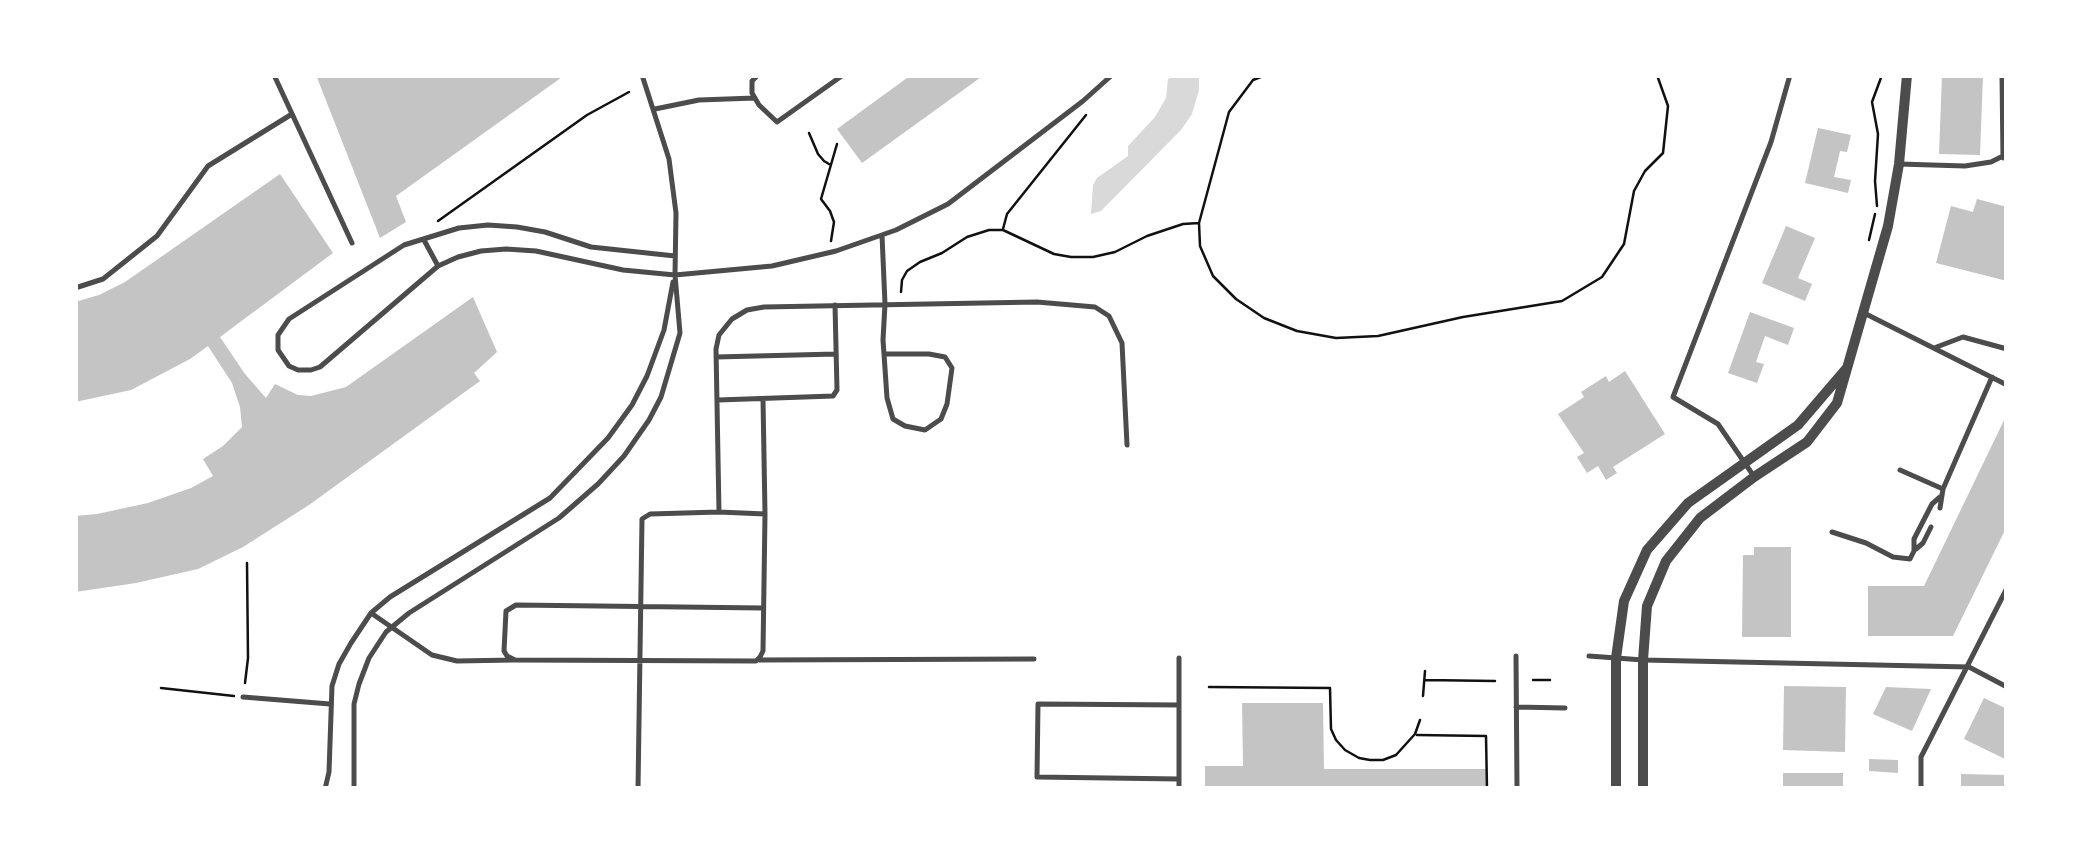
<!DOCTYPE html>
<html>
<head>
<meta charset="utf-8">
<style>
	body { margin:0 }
	#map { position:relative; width:2082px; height:864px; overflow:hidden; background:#fff; font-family:"Sofia Sans Condensed",sans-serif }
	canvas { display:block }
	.frame { position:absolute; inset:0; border:78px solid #fff; pointer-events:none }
</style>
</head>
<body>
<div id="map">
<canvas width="2082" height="864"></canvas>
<div class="frame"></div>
</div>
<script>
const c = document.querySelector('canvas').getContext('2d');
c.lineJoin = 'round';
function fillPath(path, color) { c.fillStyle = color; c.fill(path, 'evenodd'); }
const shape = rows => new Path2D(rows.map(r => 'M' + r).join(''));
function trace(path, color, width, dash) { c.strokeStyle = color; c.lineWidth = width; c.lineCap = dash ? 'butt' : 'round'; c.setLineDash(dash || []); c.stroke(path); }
fillPath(shape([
	[1178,75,1199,75,1199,90,1192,114,1181,130,1101,211,1091,214,1093,185,1097,178,1128,156,1128,146,1155,117,1166,98,1168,79]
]), '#d9d9d9');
fillPath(shape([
	[316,75,565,75,396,196,406,222,380,238],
	[911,75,984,75,862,163,837,129],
	[1942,75,1983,75,1980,155,1939,154],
	[1818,128,1851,135,1847,152,1840,151,1834,177,1851,180,1848,193,1805,183],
	[280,174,333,253,220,337,245,374,266,398,275,384,298,395,311,396,346,387,473,297,497,352,474,373,480,381,309,505,243,547,198,569,136,583,75,592,75,516,97,514,148,503,191,488,213,476,203,459,223,446,242,427,240,407,232,383,208,346,190,359,131,390,75,402,75,302,99,295,125,282],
	[1977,199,2007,207,2007,281,1936,263,1951,206,1973,212],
	[1786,226,1815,238,1798,278,1812,284,1805,301,1762,283],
	[1750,312,1794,328,1788,345,1765,336,1756,362,1764,364,1757,383,1728,373],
	[1625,371,1665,434,1613,467,1617,473,1606,480,1598,466,1587,473,1577,457,1584,453,1558,414,1584,397,1581,392,1606,376,1609,382],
	[2007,414,2007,526,1953,636,1868,636,1868,586,1924,586],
	[1754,547,1791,547,1791,637,1742,637,1743,555,1754,555],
	[1784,686,1846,687,1845,752,1783,750],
	[1886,687,1931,689,1912,731,1873,714],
	[1984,698,2007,709,2007,760,1964,739],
	[1242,703,1323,703,1324,769,1486,769,1486,789,1205,789,1205,766,1243,766],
	[1869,759,1898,760,1898,773,1869,771],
	[1783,773,1843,773,1843,789,1783,789],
	[1961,774,2007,775,2007,789,1961,789]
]), '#c4c4c4');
trace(shape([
	[1266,75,1253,80,1229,112,1199,223,1200,246,1213,276,1236,299,1264,318,1297,331,1336,338,1378,336,1463,317,1562,301,1602,277,1624,244,1634,191,1645,171,1663,153,1668,106,1657,75],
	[809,133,818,154,824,161,829,164],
	[1877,206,1875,181,1878,134,1872,102,1882,75],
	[438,221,587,115,629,92],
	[1003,229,1007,214,1086,115],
	[1869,240,1875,214],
	[831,241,834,222,830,211,821,199,837,144],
	[901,292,902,280,907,271,920,262,942,253,967,237,989,230,1003,230,1054,254,1071,257,1093,257,1115,252,1147,236,1183,224,1199,223],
	[1425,680,1495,681],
	[1533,680,1550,680],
	[245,683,248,658,247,563],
	[1209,687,1330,688,1331,729,1336,740,1345,750,1359,758,1370,760,1383,760,1396,755,1415,734,1420,720],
	[161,688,234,696],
	[1423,696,1425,671],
	[1417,735,1486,736,1487,789]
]), '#111', 2.5);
trace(shape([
	[274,75,352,243],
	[758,75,752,81,752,93,759,105,777,122,843,75],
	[2002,75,2003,158],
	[655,109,699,100,755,98],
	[1899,164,1965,166,1991,162,2007,154],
	[882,235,885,304,883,340,884,354,887,398,893,419,905,426,925,430,941,419,947,404,952,368,945,357,929,354,884,354],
	[424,240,438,266],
	[675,256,591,247,545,232,517,227,488,225,459,228,404,245,289,319,278,335,278,350,289,366,298,370,311,370,320,367,438,266,458,257,481,251,506,249,536,251,623,270,675,275,772,266,836,251,896,230,948,204,1083,101,1112,75],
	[75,288,103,279,157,236,208,166,292,114],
	[1864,313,2007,385],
	[1934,348,1963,337,2007,349],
	[716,357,836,354],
	[763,399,765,514],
	[718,400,833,396,837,390,835,305],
	[1900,470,1943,489],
	[1753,475,1718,424,1673,397,1771,142,1790,75],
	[1940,508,1943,489,1992,377],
	[719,512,765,514,763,651,760,657,756,661,515,660,507,656,504,651,506,611,516,605,763,608],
	[1832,532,1866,543,1893,557,1910,559,1914,551,1914,539,1932,504,1940,497],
	[1916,549,1923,543,1931,527],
	[371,613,432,655,457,661,514,660],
	[1516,656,1517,789],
	[1589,656,1643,660,1969,667,2007,687],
	[1179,658,1179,789],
	[759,660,1034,659],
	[243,697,330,704],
	[1179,705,1038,704,1037,777,1179,779],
	[1516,707,1565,708],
	[325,789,329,772,332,686,339,664,351,643,371,613,390,597,550,498,608,438,632,405,647,376,664,330,673,282],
	[354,789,354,704,359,684,369,658,386,632,409,613,559,518,598,484,624,456,649,420,661,397,680,333,675,275,676,213,669,159,642,75],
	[638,789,642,519,650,514,719,512,716,349,719,335,732,319,747,310,764,307,1037,302,1095,307,1109,316,1122,343,1127,445],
	[1921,789,1921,757,2007,588]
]), '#4c4c4c', 5);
trace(shape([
	[1616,789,1616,658,1624,601,1647,550,1688,503,1798,425,1846,369],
	[1643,789,1643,660,1647,606,1666,561,1700,518,1754,477,1807,442,1837,403,1888,226,1899,164,1907,75]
]), '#4c4c4c', 10);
</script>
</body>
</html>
